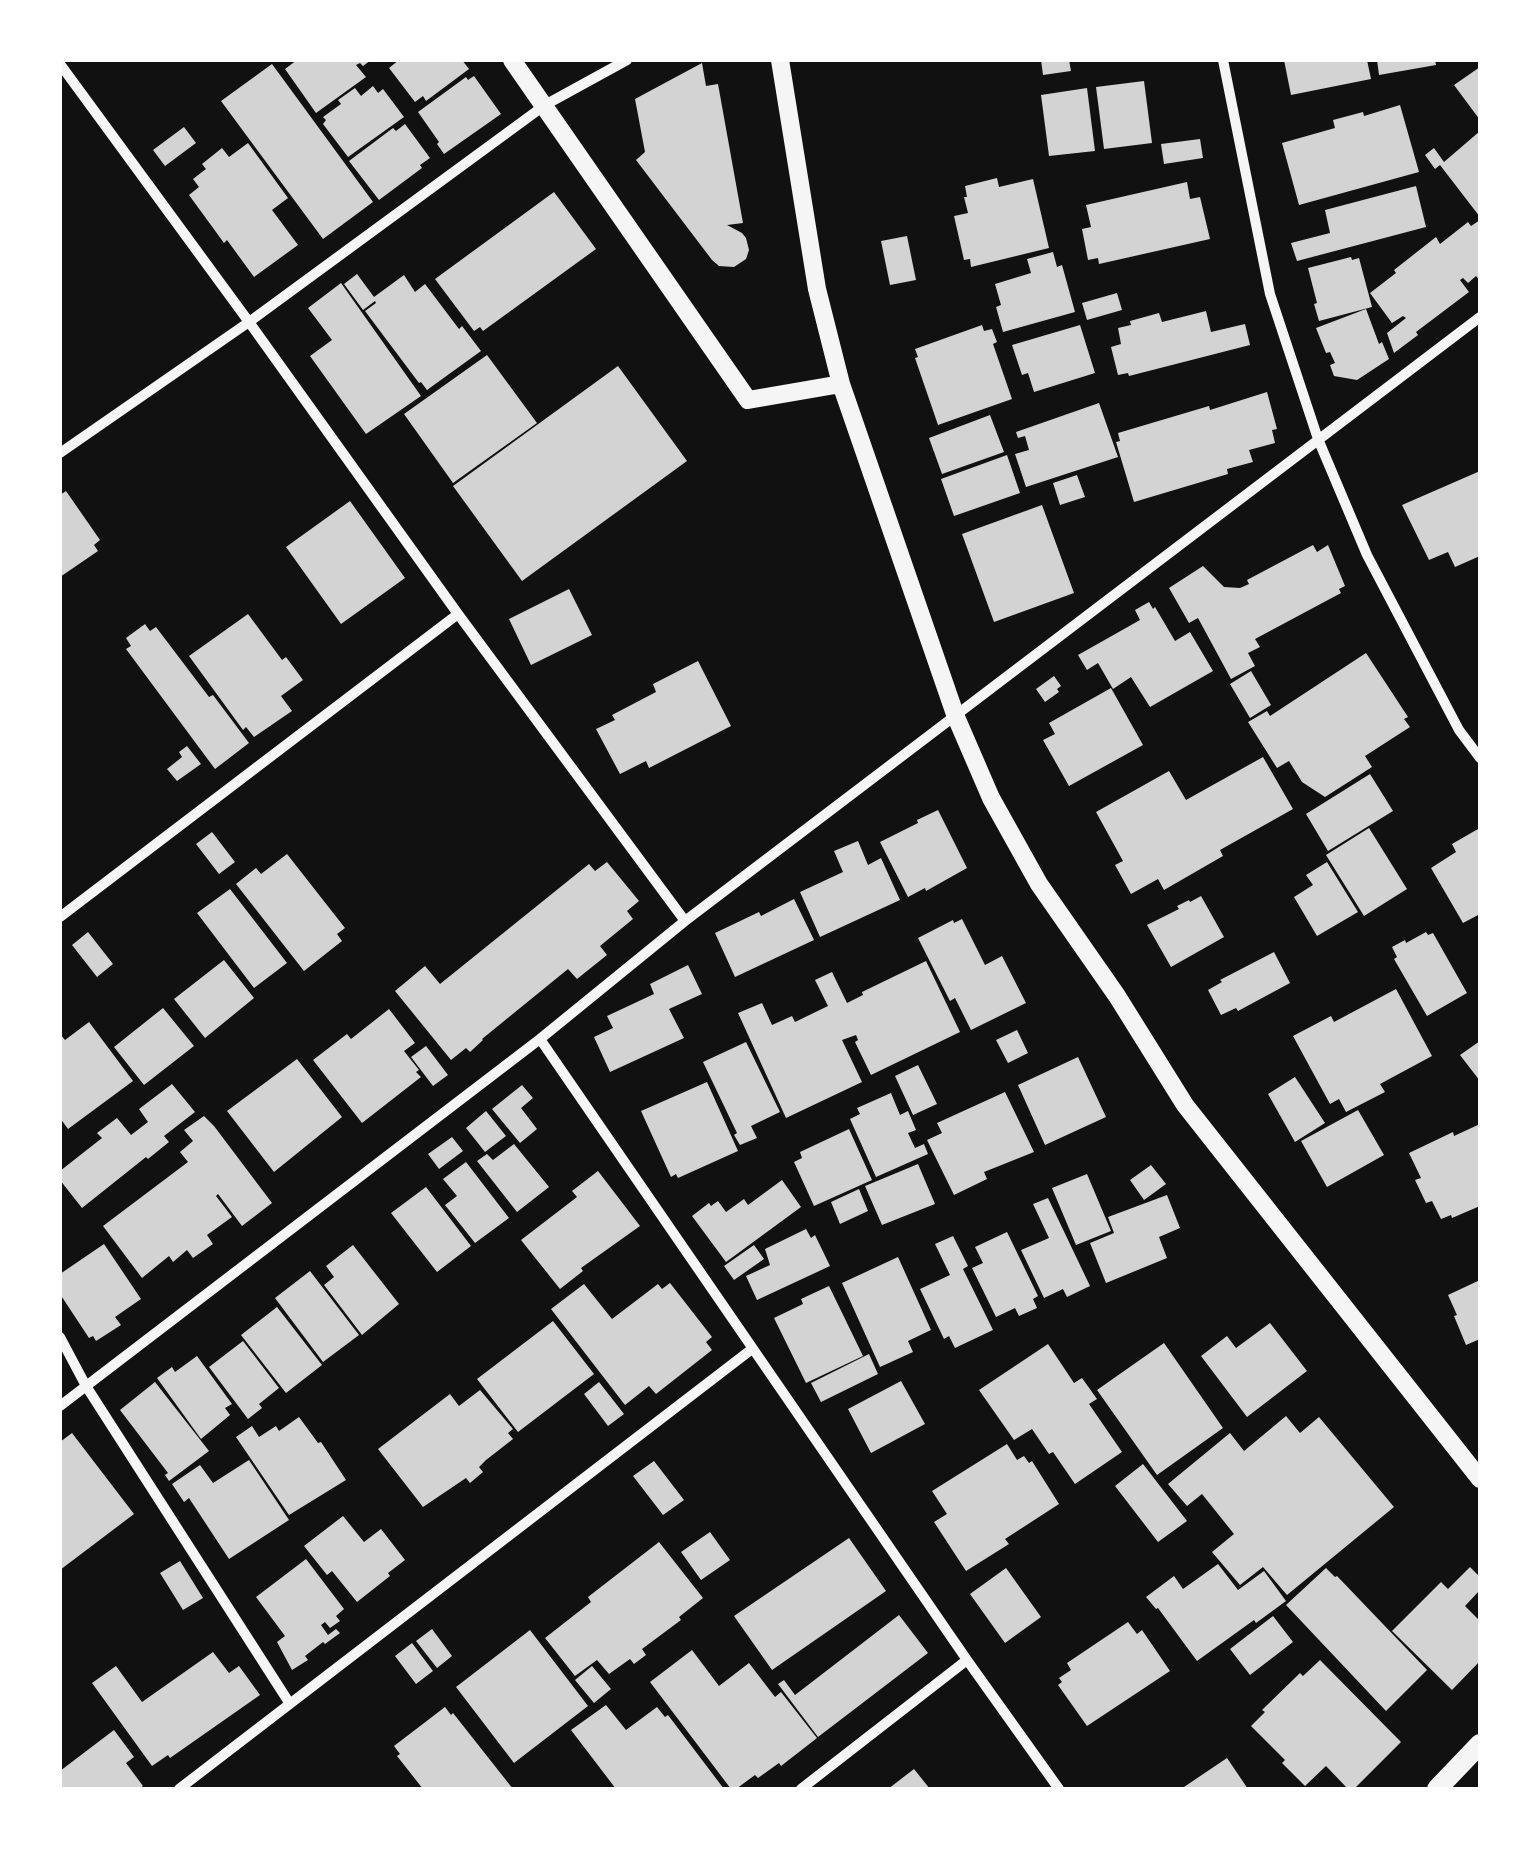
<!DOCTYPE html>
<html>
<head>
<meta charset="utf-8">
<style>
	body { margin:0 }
	#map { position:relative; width:1540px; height:1849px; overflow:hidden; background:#111; font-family:Quicksand,sans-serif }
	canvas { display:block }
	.frame { position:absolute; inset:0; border:62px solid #fff; pointer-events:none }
</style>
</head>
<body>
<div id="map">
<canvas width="1540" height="1849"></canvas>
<div class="frame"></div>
</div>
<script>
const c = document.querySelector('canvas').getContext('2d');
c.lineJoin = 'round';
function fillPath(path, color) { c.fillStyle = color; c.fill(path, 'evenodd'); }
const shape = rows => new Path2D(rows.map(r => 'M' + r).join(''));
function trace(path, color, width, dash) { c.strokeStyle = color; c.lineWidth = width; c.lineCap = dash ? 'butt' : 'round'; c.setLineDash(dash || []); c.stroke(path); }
fillPath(shape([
	[297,60,371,60,363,66,360,63,356,65,366,77,316,113,285,69],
	[399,60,462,60,469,69,426,101,423,96,415,102,389,68],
	[1041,60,1069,60,1071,71,1043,75],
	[1284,60,1367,60,1371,79,1291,95],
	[1377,60,1435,60,1436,65,1379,75],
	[702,63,706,86,718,84,743,223,727,225,742,233,746,238,749,250,746,259,734,267,719,266,712,260,636,160,645,152,635,99],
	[272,64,373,202,323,239,221,101],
	[1480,67,1480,120,1454,85],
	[474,76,501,114,444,154,437,144,439,142,418,112,466,77,468,80],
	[1144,81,1152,143,1104,149,1096,87],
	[373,86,378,93,383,89,404,117,348,157,323,124,326,120,323,117,341,104,338,100,355,88,361,96],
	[1087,88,1095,151,1049,156,1041,95],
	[1400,105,1419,172,1299,205,1282,143,1335,128,1333,120,1363,112,1364,116],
	[405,124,430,158,420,165,422,168,379,200,349,161,393,128,396,131],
	[184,127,196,143,165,166,153,150],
	[1480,131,1480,217,1440,165,1435,169,1425,155,1434,148,1444,162],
	[1200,139,1203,158,1164,164,1161,144],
	[248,143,288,198,272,210,298,245,254,277,227,240,224,243,189,195,199,187,193,179,206,169,202,164,222,148,229,157],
	[997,178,999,187,1033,179,1049,248,971,267,970,259,964,260,954,216,968,213,964,197,967,197,965,186],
	[1187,182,1190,199,1200,197,1210,239,1099,264,1098,258,1088,260,1082,229,1091,227,1086,205],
	[1416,186,1426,227,1297,261,1291,243,1330,233,1325,210],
	[554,192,596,249,483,331,480,327,474,331,435,279],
	[1480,220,1480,281,1476,276,1468,283,1463,278,1460,280,1469,292,1416,332,1418,335,1394,353,1387,333,1406,318,1403,316,1392,323,1370,293,1396,273,1394,270,1436,237,1440,244,1468,222,1471,226],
	[907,236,916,280,890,285,881,241],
	[1053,252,1057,267,1062,265,1075,312,1003,332,996,307,1001,305,995,284,1031,273,1027,259],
	[1351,257,1352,260,1359,258,1372,307,1319,321,1314,304,1317,303,1308,268],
	[357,274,374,297,404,275,415,292,425,284,459,329,462,326,481,351,427,390,421,382,419,383,365,311,376,303,375,301,363,310,344,284],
	[341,283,421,396,366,434,310,356,332,340,308,308],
	[1117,293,1122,310,1087,320,1082,303],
	[1366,309,1379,344,1382,342,1389,359,1357,380,1334,376,1330,365,1335,363,1330,352,1326,353,1316,328],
	[1206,311,1211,332,1245,324,1250,345,1129,376,1128,373,1118,375,1111,347,1121,344,1118,328,1131,325,1130,321,1159,313,1162,322],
	[982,325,984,331,992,329,997,342,993,344,1012,399,938,425,915,358,918,357,915,349],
	[1080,325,1095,373,1034,392,1028,373,1022,375,1012,345],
	[487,355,537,423,453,483,404,414],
	[618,366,687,461,522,581,453,486],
	[1267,392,1277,429,1272,430,1275,443,1249,450,1253,462,1227,469,1228,474,1134,502,1116,442,1120,441,1118,433,1209,406,1210,410],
	[1099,403,1118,457,1026,487,1015,454,1029,450,1025,436,1018,438,1016,432],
	[990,415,1004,452,942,474,929,438],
	[1007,455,1020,493,954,516,941,479],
	[1480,471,1480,556,1455,567,1448,552,1429,560,1402,505],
	[1077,475,1085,497,1060,505,1053,483],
	[66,491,100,540,94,545,98,551,60,577,60,495],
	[350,501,405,578,341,624,286,547],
	[1042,505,1074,593,994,622,962,534],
	[1313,545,1317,552,1328,545,1345,586,1339,589,1341,593,1255,639,1260,647,1248,653,1255,666,1231,679,1198,618,1189,623,1169,588,1203,566,1224,587,1240,588,1249,584,1247,580],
	[569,589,592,635,531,665,509,619],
	[1149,602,1153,609,1155,607,1175,641,1190,632,1213,671,1150,707,1131,677,1113,689,1098,663,1087,670,1078,655,1140,620,1135,610],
	[248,614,282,660,286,657,303,680,281,696,292,711,254,737,246,727,243,730,189,656],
	[145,624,150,631,156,627,209,697,213,695,249,743,215,769,126,649,131,646,126,638],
	[1366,653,1408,717,1404,719,1410,727,1365,756,1372,767,1325,797,1302,782,1289,761,1277,768,1248,722,1267,711,1270,716],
	[698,661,731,726,649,768,646,761,620,774,596,729,615,720,612,715,656,692,653,684],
	[1251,671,1271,705,1250,718,1230,684],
	[1054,676,1061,686,1057,689,1059,692,1045,702,1036,689],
	[1111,688,1143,745,1069,786,1043,740,1055,734,1049,723],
	[187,746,201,764,177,781,167,769,182,757,179,752],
	[1263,757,1293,809,1220,850,1223,856,1164,890,1158,879,1131,894,1115,865,1123,861,1096,812,1169,771,1186,800],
	[1370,774,1393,811,1328,851,1306,814],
	[938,810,967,868,926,891,925,888,908,897,880,842,918,823,917,820],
	[1369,828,1407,889,1364,916,1326,855],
	[1478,829,1480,832,1480,914,1463,923,1431,868,1456,852,1452,844],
	[212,832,235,862,219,874,196,844],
	[858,841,868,865,881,858,900,900,820,937,800,892,843,872,834,851],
	[287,854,345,928,337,934,342,941,304,971,236,884,256,868,261,874],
	[607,862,639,901,627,911,633,919,600,946,607,955,577,979,568,969,482,1039,483,1040,470,1052,466,1048,451,1060,395,991,425,966,440,984,589,864,595,871],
	[1327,862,1358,912,1317,936,1294,897,1313,885,1306,875],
	[230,889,287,963,254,988,197,913],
	[1201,896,1224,937,1171,967,1147,925,1179,909,1177,906,1189,900,1190,902],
	[794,899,814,940,735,977,715,933,759,912,761,916],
	[962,919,985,965,1002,956,1026,1003,971,1030,955,998,950,1001,918,938,953,920,954,923],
	[88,932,113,964,97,977,72,945],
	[1426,932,1428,935,1433,933,1467,993,1427,1016,1394,959,1397,957,1392,947,1405,940,1406,943],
	[1274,952,1290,983,1238,1011,1236,1008,1221,1015,1208,990,1222,982,1220,980],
	[224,960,254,998,205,1038,174,999],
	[926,961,960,1032,871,1075,855,1042,858,1040,856,1035,842,1040,862,1082,786,1118,738,1013,762,1003,772,1025,792,1016,795,1022,828,1006,815,980,832,972,847,1003,863,995,862,992],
	[688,965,702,994,669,1009,684,1038,610,1072,594,1037,613,1028,607,1016,654,994,650,984],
	[1396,989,1432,1056,1380,1084,1385,1092,1346,1112,1339,1099,1330,1104,1293,1036,1331,1016,1334,1022],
	[163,1008,194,1046,144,1085,114,1047],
	[389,1009,415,1043,404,1051,419,1070,416,1072,421,1077,362,1123,313,1060,347,1034,351,1039],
	[89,1022,133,1081,68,1129,60,1118,60,1034,65,1040],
	[1017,1030,1028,1053,1008,1063,996,1040],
	[1480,1041,1480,1081,1460,1055],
	[746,1042,780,1112,751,1126,757,1138,740,1145,734,1135,737,1133,703,1062],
	[426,1046,448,1075,433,1086,411,1057],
	[1078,1057,1106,1117,1045,1145,1018,1085],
	[297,1059,342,1117,274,1172,227,1111],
	[918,1065,937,1104,913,1115,895,1076],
	[1295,1077,1325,1123,1295,1142,1268,1094],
	[707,1082,738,1151,678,1178,676,1174,671,1177,641,1111],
	[172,1084,195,1112,164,1136,169,1142,148,1159,146,1157,82,1208,60,1180,60,1171,102,1138,97,1133,117,1118,131,1135,148,1122,139,1109],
	[522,1085,533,1098,521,1108,537,1129,520,1143,492,1109],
	[1005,1092,1034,1152,984,1172,987,1179,954,1195,927,1140,942,1133,937,1123],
	[891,1093,900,1115,908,1111,916,1130,908,1133,915,1148,924,1144,928,1154,876,1177,850,1119,860,1114,857,1108],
	[1358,1110,1384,1155,1327,1187,1301,1141],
	[486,1111,506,1136,485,1152,466,1128],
	[204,1116,214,1126,272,1203,242,1226,218,1194,216,1196,232,1217,207,1235,213,1244,193,1258,187,1250,173,1262,169,1256,142,1278,103,1226,188,1162,180,1152,193,1141,184,1130],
	[1480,1124,1480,1206,1452,1218,1451,1215,1441,1219,1432,1201,1426,1203,1415,1180,1421,1178,1409,1153,1453,1132,1454,1136],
	[849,1129,872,1180,814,1206,794,1162,802,1158,800,1152],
	[452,1137,463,1151,439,1169,428,1154],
	[514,1144,549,1187,517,1212,477,1161,487,1154,493,1160],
	[466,1162,509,1218,475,1243,445,1205,457,1196,443,1179],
	[918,1164,935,1204,882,1225,865,1186],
	[1151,1165,1166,1184,1144,1200,1130,1180],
	[598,1171,640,1226,581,1268,583,1271,560,1289,521,1240,577,1197,572,1191],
	[1087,1174,1111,1231,1076,1245,1052,1188],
	[782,1180,801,1207,726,1262,692,1216,709,1203,711,1206,718,1201,726,1212,744,1199,748,1205],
	[426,1187,471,1246,437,1272,391,1213],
	[859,1189,868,1211,840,1224,831,1202],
	[1167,1195,1180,1228,1159,1237,1167,1258,1106,1283,1090,1243,1114,1233,1108,1217],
	[1048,1198,1090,1286,1067,1297,1063,1289,1044,1298,1021,1250,1049,1238,1033,1204],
	[806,1229,811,1238,815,1235,830,1266,757,1300,746,1276,770,1265,765,1249],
	[1007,1232,1038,1296,1033,1299,1037,1308,1019,1316,1015,1308,996,1317,972,1268,983,1263,975,1247],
	[953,1236,968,1266,963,1269,993,1330,955,1348,949,1336,944,1339,920,1289,950,1275,935,1244],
	[104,1244,141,1299,115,1317,121,1325,96,1341,93,1336,89,1338,60,1294,60,1274],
	[353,1245,399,1304,362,1335,324,1285,334,1277,326,1266],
	[754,1245,764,1259,734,1280,724,1266],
	[898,1257,931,1330,908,1341,913,1352,880,1367,842,1283],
	[310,1271,359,1335,323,1362,275,1298],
	[1480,1280,1480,1339,1466,1345,1454,1316,1457,1315,1448,1295],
	[670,1283,712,1337,706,1342,712,1350,656,1394,649,1386,625,1405,551,1309,584,1284,612,1319,658,1284,662,1289],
	[829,1286,863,1356,806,1383,774,1318,803,1304,801,1299],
	[277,1307,322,1365,286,1393,241,1335],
	[553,1321,594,1374,518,1432,477,1379],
	[1270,1323,1307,1371,1247,1417,1201,1356,1227,1336,1236,1348],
	[243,1341,279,1388,259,1404,262,1408,248,1419,209,1367],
	[1164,1343,1223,1428,1157,1475,1097,1390],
	[1048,1344,1074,1383,1082,1378,1097,1399,1089,1404,1122,1452,1075,1484,1053,1452,1049,1454,1032,1429,1014,1440,979,1390],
	[869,1354,878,1374,821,1402,811,1383],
	[197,1356,232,1404,225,1408,230,1415,201,1439,157,1378,172,1367,175,1372],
	[901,1381,925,1424,871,1453,848,1409],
	[155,1382,209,1451,169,1481,165,1475,168,1473,120,1410],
	[599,1382,624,1414,608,1426,584,1394],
	[480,1390,513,1429,508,1433,513,1439,486,1460,479,1467,483,1472,470,1483,466,1478,423,1507,378,1449,450,1394,459,1406],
	[1286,1416,1300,1433,1319,1417,1394,1507,1287,1595,1263,1567,1240,1585,1212,1552,1234,1534,1202,1494,1187,1506,1168,1484,1230,1433,1244,1451],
	[299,1417,318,1443,321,1442,346,1480,289,1515,236,1437,252,1426,259,1437,276,1426,279,1431],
	[72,1433,134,1514,60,1570,60,1442],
	[1007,1444,1017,1460,1024,1456,1029,1463,1032,1461,1059,1504,1005,1539,1009,1544,966,1571,934,1522,947,1514,932,1491],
	[249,1460,289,1520,229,1559,189,1498,184,1502,172,1484,200,1465,213,1483],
	[654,1461,684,1500,663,1515,633,1476],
	[1143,1464,1187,1521,1158,1542,1115,1486],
	[343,1516,364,1542,381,1529,405,1560,388,1573,390,1576,357,1602,332,1571,327,1575,304,1546],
	[710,1532,730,1560,701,1580,681,1552],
	[849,1538,886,1591,772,1670,734,1616],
	[659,1542,703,1598,679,1617,681,1620,642,1649,646,1655,634,1664,630,1659,609,1674,597,1660,575,1676,545,1638,591,1602,588,1597],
	[306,1559,344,1609,336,1616,340,1621,330,1628,325,1622,321,1625,328,1635,336,1629,340,1633,325,1644,323,1642,305,1656,308,1660,292,1670,277,1642,285,1636,256,1597],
	[180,1561,203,1598,183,1610,160,1573],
	[1218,1564,1238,1590,1264,1571,1286,1601,1256,1623,1254,1620,1197,1661,1158,1608,1156,1609,1146,1597,1174,1576,1183,1589],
	[1470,1567,1480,1577,1480,1590,1465,1606,1480,1621,1480,1661,1452,1690,1392,1631,1441,1582,1448,1589],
	[1006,1568,1041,1617,1005,1643,970,1594],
	[1326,1568,1335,1577,1337,1576,1427,1670,1386,1711,1286,1605],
	[899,1615,928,1653,818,1737,778,1684,784,1680,795,1695],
	[1273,1616,1293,1642,1250,1675,1230,1649],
	[1128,1622,1137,1634,1142,1630,1170,1671,1087,1726,1058,1685,1062,1682,1059,1678,1071,1670,1067,1663],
	[432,1629,452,1656,437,1668,416,1641],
	[530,1630,588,1706,514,1763,456,1687],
	[412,1643,433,1671,416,1684,395,1656],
	[692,1650,719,1686,749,1663,775,1697,781,1692,817,1738,781,1766,779,1763,758,1778,755,1775,736,1789,731,1789,650,1682],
	[213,1652,229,1673,239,1666,260,1695,170,1758,168,1755,152,1766,92,1683,116,1666,142,1702],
	[1320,1660,1401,1742,1354,1789,1348,1789,1326,1766,1305,1786,1282,1763,1285,1760,1251,1726,1265,1712,1262,1710,1300,1673,1303,1676],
	[592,1666,611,1689,594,1703,575,1680],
	[606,1705,626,1730,657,1707,665,1717,668,1715,724,1789,616,1789,571,1730],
	[445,1707,451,1715,453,1713,513,1789,423,1789,397,1756,400,1754,394,1746],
	[114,1730,134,1757,126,1763,143,1786,139,1789,60,1789,60,1771],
	[1227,1758,1248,1789,1181,1789],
	[914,1769,930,1789,888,1789]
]), '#d3d3d3');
trace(shape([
	[1223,60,1270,294,1318,439,1367,555,1459,730,1480,758],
	[60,64,249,322,458,614,685,921],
	[60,453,249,322,545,105,627,60],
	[60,917,458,614],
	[540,1039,967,1660,1059,1789],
	[60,1337,86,1386,290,1704],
	[60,1406,540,1039,685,921,1480,317],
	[179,1789,752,1349],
	[801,1789,967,1660]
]), '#f5f5f5', 10);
trace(shape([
	[512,60,748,400,841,384],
	[780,60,817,289,841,384,956,717,991,798,1039,884,1117,996,1185,1105,1480,1479]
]), '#f5f5f5', 18);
trace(shape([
	[1437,1789,1480,1744]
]), '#f5f5f5', 20);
</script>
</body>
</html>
